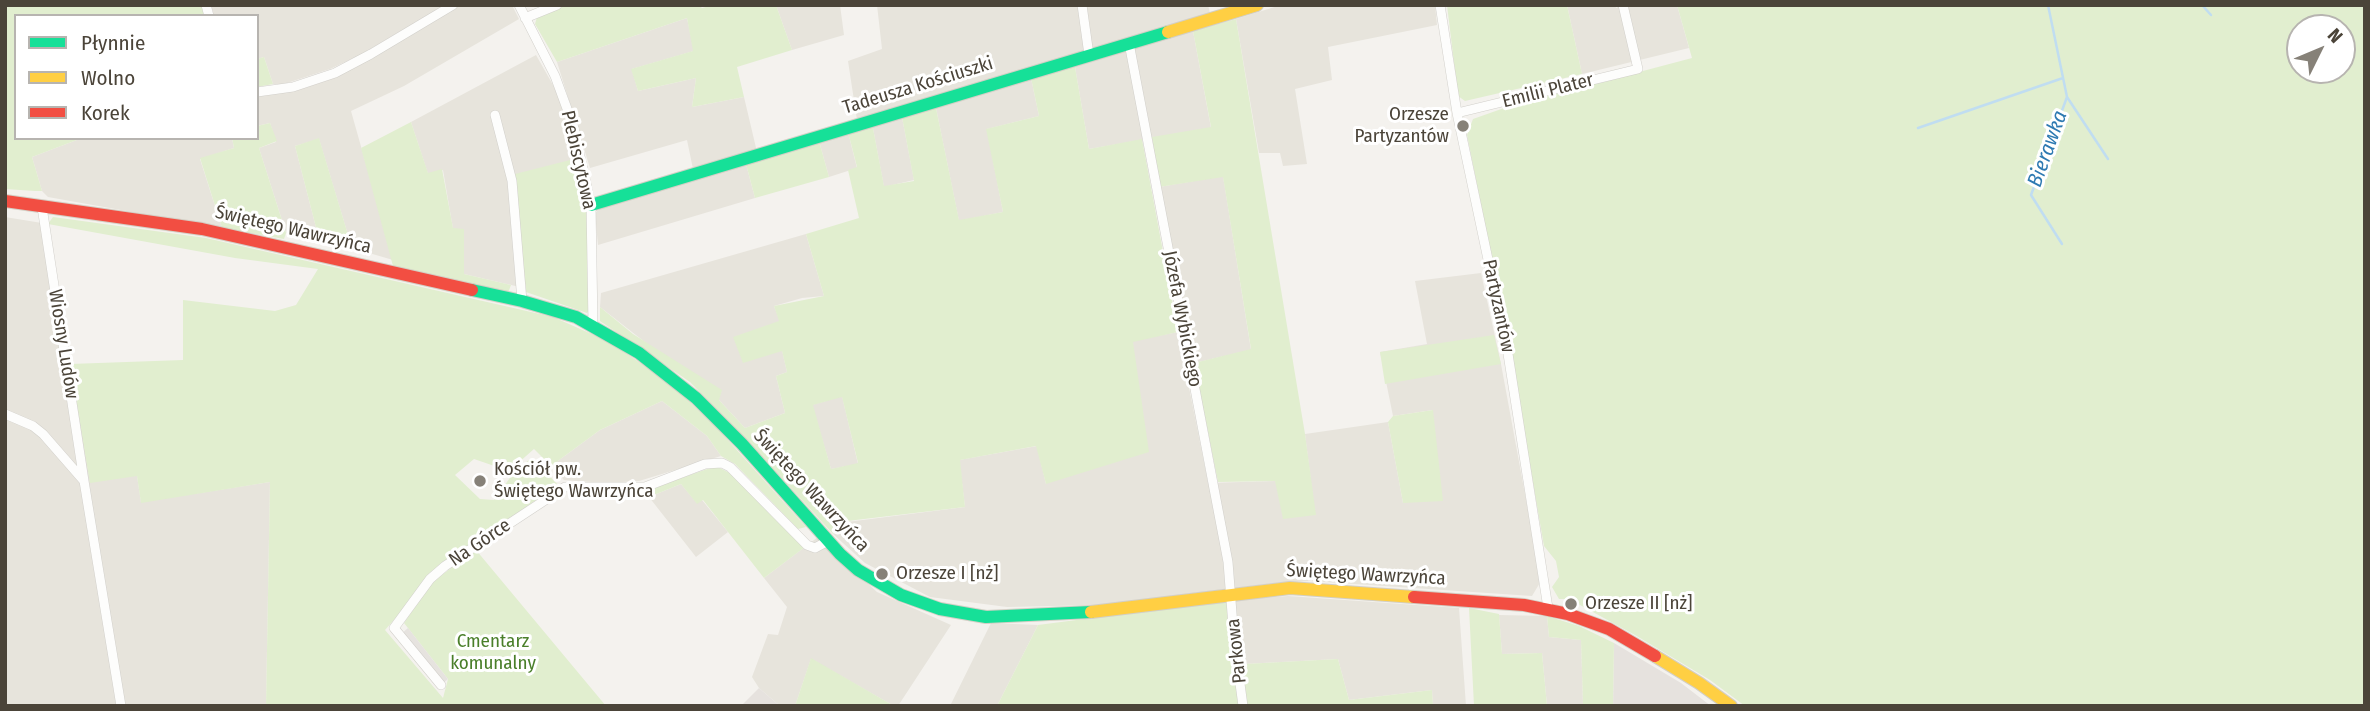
<!DOCTYPE html>
<html>
<head>
<meta charset="utf-8">
<style>
	body { margin:0 }
	#map { position:relative; width:2370px; height:711px; overflow:hidden; background:#f4f2ee; font-family:"Fira Sans Condensed",sans-serif }
	canvas { display:block }
	.frame { position:absolute; inset:0; border:7px solid #4b4439; pointer-events:none }
	.legend { position:absolute; left:14px; top:14px; width:245px; height:126px; box-sizing:border-box; background:#fff; border:2px solid #b7b4b0; margin:0; padding:9px 12px; list-style:none; font-size:21px; color:#4b4439 }
	.legend li { display:flex; align-items:center; gap:14px; height:35px }
	.legend b { width:35px; border:2px solid #b7b4b0 }
	.north { position:absolute; left:2286px; top:14px; width:70px; height:70px; box-sizing:border-box; background:#fff; border:2px solid #b7b4b0; border-radius:50%; rotate:47deg; font-size:19px; font-weight:700; line-height:28px; text-align:center; color:#4b4439 }
	.north::after { content:''; display:block; margin:auto; width:24px; height:32px; background:#868178; clip-path:polygon(50% 0,100% 100%,50% 72%,0 100%) }
</style>
</head>
<body>
<div id="map">
<canvas width="2370" height="711"></canvas>
<div class="frame"></div>
<ul class="legend">
<li><b style="height:9px;background:#16e098"></b>Płynnie</li>
<li><b style="height:9px;background:#ffcf43"></b>Wolno</li>
<li><b style="height:9px;background:#f24e42"></b>Korek</li>
</ul>
<div class="north">N</div>
</div>
<script>
const c = document.querySelector('canvas').getContext('2d');
c.lineJoin = 'round';
function fillPath(path, color) { c.fillStyle = color; c.fill(path, 'evenodd'); }
const shape = rows => new Path2D(rows.map(r => 'M' + r).join(''));
function trace(path, color, width, dash) { c.strokeStyle = color; c.lineWidth = width; c.lineCap = dash ? 'butt' : 'round'; c.setLineDash(dash || []); c.stroke(path); }
function drawText(font, color, halo, rows, align = 'center') {
  c.font = font + ' "Fira Sans Condensed",sans-serif'; c.lineWidth = 6; c.setLineDash([]); c.textBaseline = 'middle'; c.strokeStyle = halo; c.fillStyle = color; for (const [text, x, y, turn = 0] of rows) {
    c.save(); c.translate(x, y); c.rotate((+turn || 0) * Math.PI / 180); c.textAlign = isNaN(turn) ? turn : align; if (halo) c.strokeText(text, 0, 0); c.fillText(text, 0, 0); c.restore();
  }
}
fillPath(shape([
	[211,5,445,5,360,55,330,69,284,84,273,84,264,57,257,59,257,16,214,16],
	[460,5,512,5,519,19,404,86,351,111,393,260,352,248,319,139,295,146,320,243,286,233,259,148,276,142,270,123,257,126,257,93,345,72],
	[776,5,840,5,844,35,792,50],
	[877,5,1208,5,1210,13,857,120,848,61,882,49],
	[1281,5,1435,5,1437,25,1328,47,1332,80,1295,89,1307,164,1283,166,1280,153,1259,153,1236,19],
	[1567,5,1615,5,1616,8,1622,5,1677,5,1689,48,1582,74],
	[687,18,694,51,632,69,638,91,696,78,692,107,744,97,757,152,693,169,687,140,590,168,557,62],
	[1193,31,1211,128,1089,149,1075,67],
	[536,55,557,92,578,158,524,288,464,274,464,229,453,229,443,170,428,174,411,122],
	[1031,78,1039,116,987,129,1003,212,959,221,936,108],
	[902,117,914,180,884,187,872,123],
	[848,132,857,168,829,177,819,141],
	[82,138,232,138,234,148,200,159,222,228,48,197,42,191,32,157],
	[746,164,755,198,598,245,595,213,603,206],
	[1223,176,1251,350,1194,363,1159,187],
	[5,217,48,224,70,364,137,476,141,502,270,482,266,706,5,706],
	[806,234,824,296,802,298,774,306,780,321,782,350,787,372,776,376,785,413,745,428,719,400,600,307,601,293],
	[1481,273,1501,364,1541,581,1532,596,1310,581,1275,583,1097,605,1007,607,930,597,865,563,833,534,839,523,965,507,959,460,1037,446,1046,484,1132,341,1178,332,1208,483,1275,481,1315,515,1305,434,1388,422,1403,503,1433,410,1393,416,1380,352,1427,344,1415,281],
	[842,396,858,464,831,469,812,405],
	[662,401,707,436,721,456,639,481,605,483,564,480,551,466,600,430],
	[681,484,697,503,702,500,728,532,696,557,649,497],
	[818,537,877,592,951,625,898,706,894,706,811,659,795,706,780,706,759,688,752,677,768,634,778,635,787,607,764,578],
	[1288,596,1459,608,1466,706,1433,706,1432,690,1349,700,1338,659,1244,664,1236,630,1235,600],
	[1499,615,1547,616,1549,637,1581,640,1583,704,1547,706,1542,653,1502,654],
	[991,623,1038,625,997,706,950,706]
]), '#e7e4dc');
fillPath(shape([
	[1614,643,1681,683,1711,706,1613,706],
	[759,688,780,706,741,706]
]), '#e6e2de');
fillPath(shape([
	[5,5,206,5,209,16,16,16,16,138,82,138,32,157,42,191,35,191,5,189],
	[567,5,699,5,702,8,713,5,776,5,792,50,737,67,744,97,692,107,696,78,638,91,631,69,693,51,687,18,557,62,535,24,537,17],
	[1447,5,1567,5,1582,74,1465,101,1458,96],
	[1677,5,2365,5,2365,706,1745,706,1710,680,1635,635,1569,599,1559,599,1552,587,1559,577,1556,561,1544,546,1509,345,1467,135,1473,119,1507,107,1692,58],
	[2300,28,2342,28,2342,70,2300,70],
	[1236,19,1305,434,1316,515,1283,519,1275,481,1218,482,1194,363,1251,349,1223,177,1159,187,1152,137,1211,127,1193,31],
	[264,57,273,84,257,87,257,59],
	[1075,67,1089,149,1142,139,1178,332,1133,342,1149,452,1046,484,1036,446,960,460,965,507,839,522,833,534,745,438,690,382,600,321,600,307,633,334,722,390,719,400,745,428,785,413,776,376,787,372,782,351,743,363,733,337,779,321,774,306,824,296,806,234,859,218,848,170,857,167,848,132,872,123,884,186,914,181,902,117,936,108,959,220,1003,212,986,129,1039,116,1031,78],
	[842,397,858,463,831,469,813,405],
	[411,122,428,173,442,169,453,228,464,229,464,274,511,285,508,293,393,266,361,148],
	[270,123,277,141,259,148,286,233,284,239,222,228,200,158,234,148,232,138,257,138,257,126],
	[319,138,352,248,320,243,295,146],
	[819,141,829,177,755,198,746,164],
	[578,158,587,206,590,309,587,313,526,292,515,174],
	[53,217,206,238,553,317,610,342,672,385,718,429,806,527,798,529,735,464,721,456,707,436,662,401,600,430,551,466,534,449,509,471,474,459,455,475,480,499,494,500,512,475,530,459,537,463,558,485,444,564,385,630,443,698,448,679,404,623,432,582,476,550,606,706,266,706,270,482,141,503,137,476,90,483,70,364,183,360,183,300,275,311,296,305,318,269,235,258,48,224],
	[1494,335,1501,364,1385,384,1380,352],
	[1433,410,1443,501,1403,503,1388,422,1393,416],
	[716,466,730,473,805,547,764,578,703,500,697,504,681,484,649,497,643,491],
	[1230,600,1244,664,1338,659,1349,700,1432,690,1433,706,997,706,1038,625],
	[1469,608,1499,614,1502,654,1542,653,1547,706,1474,706],
	[1547,616,1579,626,1614,643,1613,706,1562,706,1583,704,1581,640,1549,637],
	[811,658,894,706,795,706]
]), '#e1eecf');
fillPath(shape([
	[408,628,448,679,441,685,400,635]
]), '#e6e3df');
trace(shape([
	[2048,5,2067,97,2031,195,2062,244],
	[2202,5,2211,15],
	[2067,97,2108,159],
	[1918,128,2063,78]
]), '#c0ddf1', 2.5);
const street = shape([
	[206,5,209,16],
	[519,5,555,76,573,125,591,205,593,325],
	[1082,5,1089,55],
	[1440,5,1457,113,1508,354,1548,608],
	[525,18,557,5],
	[1129,43,1228,562,1234,639,1243,706],
	[257,92,293,87,335,73,371,54,453,5],
	[1457,113,1638,69,1623,5],
	[495,115,512,181,522,301],
	[42,207,84,481],
	[5,414,33,426,43,434,84,481,121,706],
	[441,685,394,628,430,579,445,566,565,487,645,487,705,464,722,463,730,467,807,545,815,548,828,541]
]);
const fast = shape([
	[591,205,1168,32],
	[472,290,522,301,576,317,639,353,696,398,742,444,840,554,858,570,901,595,940,609,986,617,1091,612]
]);
const slow = shape([
	[1168,32,1257,5],
	[1091,612,1290,588,1414,597],
	[1655,656,1699,683,1731,706]
]);
const jam = shape([
	[5,201,202,229,472,290],
	[1414,597,1524,605,1568,614,1609,629,1655,656]
]);
trace(street, '#d2d0cb', 10);
trace(fast, '#d3cfc5', 14);
trace(slow, '#d3cfc5', 14);
trace(jam, '#d3cfc5', 14);
trace(street, '#fdfdfc', 9);
trace(fast, '#16e098', 12);
trace(slow, '#ffcf43', 12);
trace(jam, '#f24e42', 12);
for (const [x, y, r, color] of [
	[1463,126,7,"#868178"],
	[480,481,7,"#868178"],
	[882,574,7,"#868178"],
	[1571,604,7,"#868178"]
]) { const dot = new Path2D(); dot.arc(x, y, r, 0, 2 * Math.PI); c.fillStyle = color; c.fill(dot); trace(dot, '#fff', 2.5); }
drawText('19px', '#4b4439', '#fff', [
	["Tadeusza Kościuszki",918,86,-17],
	["Emilii Plater",1548,91,-14],
	["Plebiscytowa",578,160,77],
	["Świętego Wawrzyńca",293,230,13],
	["Partyzantów",1498,306,78],
	["Józefa Wybickiego",1182,319,79],
	["Wiosny Ludów",63,344,81],
	["Świętego Wawrzyńca",811,491,47],
	["Na Górce",480,543,-34],
	["Świętego Wawrzyńca",1366,575,3],
	["Parkowa",1237,651,-96]
]);
drawText('19px', '#4b4439', '#fff', [
	["Orzesze",1449,115,"right"],
	["Partyzantów",1449,137,"right"],
	["Kościół pw.",494,470],
	["Świętego Wawrzyńca",494,492],
	["Orzesze I [nż]",896,574],
	["Orzesze II [nż]",1585,604]
], 'left');
drawText('19px', '#4a7f2a', '#fff', [
	["Cmentarz",493,642],
	["komunalny",493,664]
]);
drawText('italic 21px', '#2e7ab2', '#fff', [
	["Bierawka",2048,149,-70]
]);
</script>
</body>
</html>
